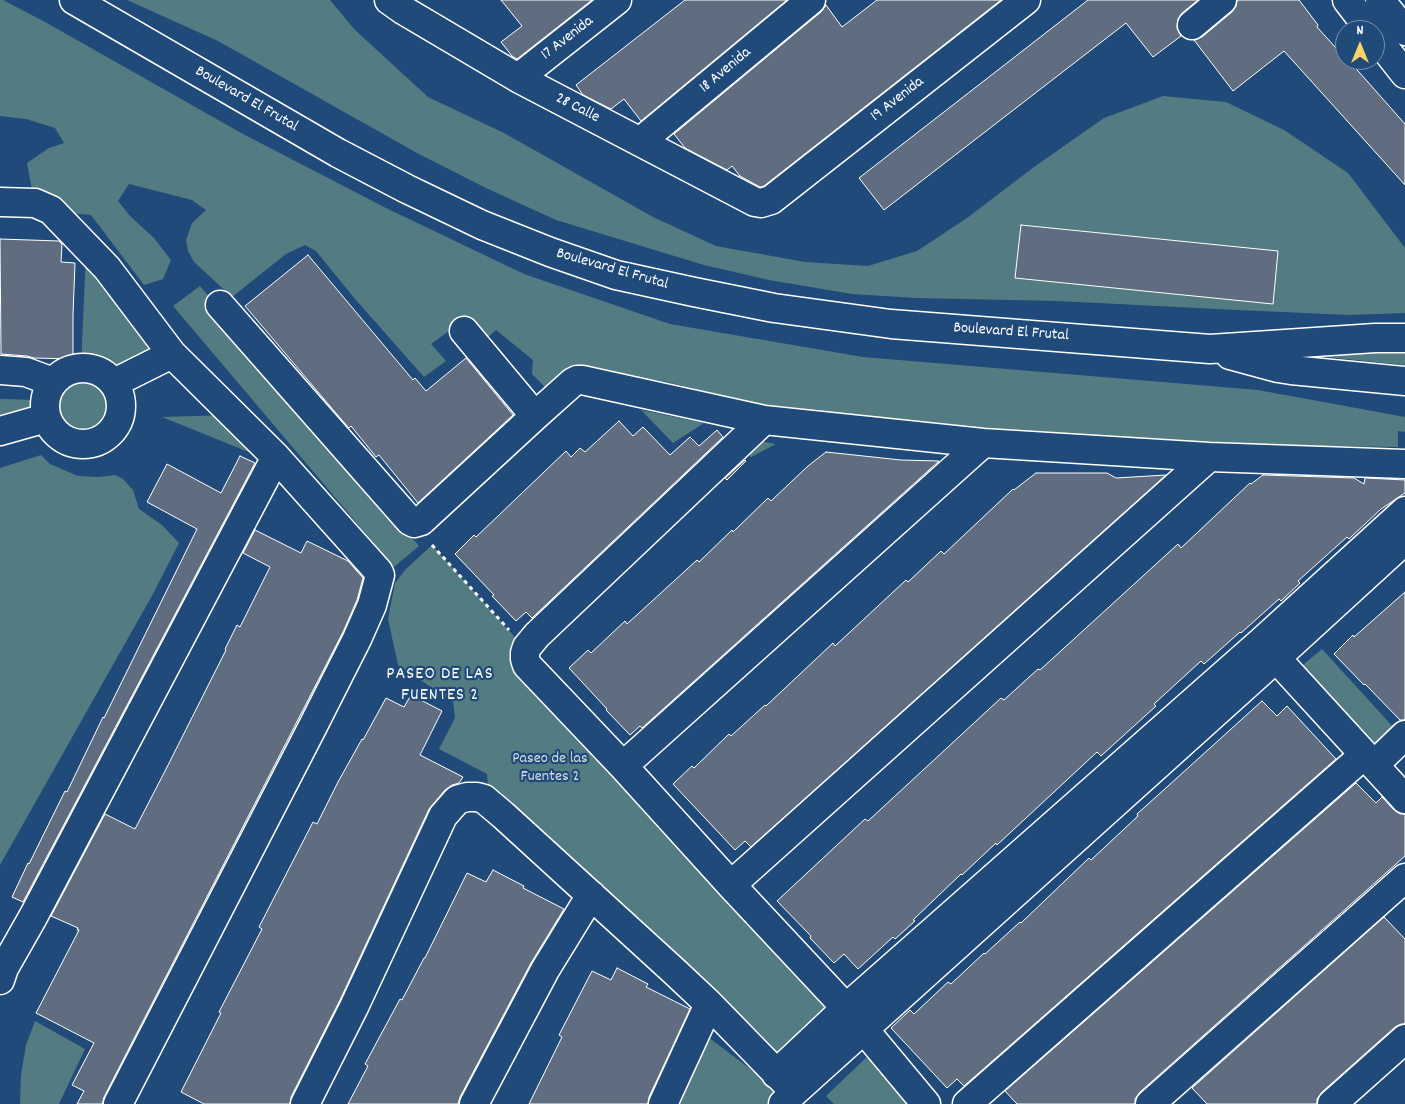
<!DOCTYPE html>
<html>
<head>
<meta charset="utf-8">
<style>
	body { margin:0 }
	#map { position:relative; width:1405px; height:1104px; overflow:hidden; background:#1f4a7a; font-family:Dekko,sans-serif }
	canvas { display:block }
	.north { position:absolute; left:1335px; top:20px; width:50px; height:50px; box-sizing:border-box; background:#1f4a7a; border:1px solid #7992af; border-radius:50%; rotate:0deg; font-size:14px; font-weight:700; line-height:20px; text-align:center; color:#fff }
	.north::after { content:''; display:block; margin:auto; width:18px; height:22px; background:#ffd166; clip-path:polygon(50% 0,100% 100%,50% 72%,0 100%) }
</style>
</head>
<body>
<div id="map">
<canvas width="1405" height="1104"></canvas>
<div class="north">N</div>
</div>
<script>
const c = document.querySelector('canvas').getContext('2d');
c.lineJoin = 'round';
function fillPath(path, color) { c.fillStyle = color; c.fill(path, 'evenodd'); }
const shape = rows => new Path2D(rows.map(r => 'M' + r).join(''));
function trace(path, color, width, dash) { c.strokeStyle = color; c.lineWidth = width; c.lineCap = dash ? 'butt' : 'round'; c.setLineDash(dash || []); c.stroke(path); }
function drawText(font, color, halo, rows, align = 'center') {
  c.font = font + ' Dekko,sans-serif'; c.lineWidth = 4.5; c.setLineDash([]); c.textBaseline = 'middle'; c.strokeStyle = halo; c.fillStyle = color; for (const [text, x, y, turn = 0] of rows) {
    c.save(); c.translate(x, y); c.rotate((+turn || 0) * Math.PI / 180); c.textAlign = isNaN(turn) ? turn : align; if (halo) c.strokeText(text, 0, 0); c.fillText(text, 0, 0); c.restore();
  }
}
fillPath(shape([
	[0,0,3,0,45,22,243,134,386,208,524,274,670,324,863,357,1258,390,1405,417,1405,432,1398,431,1398,447,1166,444,812,418,667,382,611,373,565,386,545,387,532,374,533,360,496,330,477,347,456,326,431,344,446,361,424,377,355,299,316,251,305,245,286,254,232,297,194,262,188,251,186,240,192,223,206,210,192,200,129,184,118,201,130,216,154,238,171,260,163,279,144,285,91,215,47,211,32,190,27,163,49,148,64,143,55,128,26,119,0,116],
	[127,0,330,0,354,29,428,97,504,133,653,217,716,246,805,262,868,266,917,251,967,218,1034,167,1104,118,1163,96,1226,102,1284,130,1348,173,1405,248,1405,313,1349,315,1238,310,1058,301,917,298,852,294,769,280,704,265,556,220,486,188,417,153,218,41],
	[86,252,153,343,150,353,133,368,81,367],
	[200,286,419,546,394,567,173,306],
	[1405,351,1405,365,1298,354],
	'42 403a35 35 0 1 1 70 0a35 35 0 1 1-70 0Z',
	[0,399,37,400,31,418,0,430],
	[641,410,704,423,673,443],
	[230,415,266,459,162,417],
	[732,436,776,444,751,457],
	[41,455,50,464,78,476,99,477,115,475,123,479,133,490,139,509,162,525,179,543,153,594,0,865,0,468],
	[432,545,846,1005,774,1075,489,798,487,774,439,749,455,718,453,702,398,665,388,619,395,583,406,569],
	[1322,649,1405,740,1384,765,1298,669],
	[35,1021,85,1049,59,1104,20,1104,21,1075,26,1045],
	[708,1037,781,1092,772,1104,676,1104],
	[870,1054,914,1104,834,1104,826,1096]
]), '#537c82');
const building = shape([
	[501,0,592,0,517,59,512,56,501,42,522,26,501,0],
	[685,0,787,0,641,121,624,99,611,109,583,95,576,85,685,0],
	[877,0,1001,0,764,186,760,187,740,176,732,166,727,170,685,148,674,134,821,12,826,5,842,27,877,0],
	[1088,0,1198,0,1182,13,1178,19,1177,28,1181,36,1153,57,1126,23,884,210,859,178,1088,0],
	[1237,0,1299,0,1318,25,1317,27,1345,58,1345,60,1347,60,1359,72,1405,124,1405,185,1284,51,1233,91,1194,40,1202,37,1232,12,1236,6,1237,0],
	[1021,225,1278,251,1273,304,1015,278,1021,225],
	[0,239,59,241,62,244,61,262,75,263,73,315,73,359,34,358,27,356,1,354,0,239],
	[308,255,413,380,415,378,426,391,466,358,513,415,418,503,379,455,376,457,351,426,349,428,341,419,245,306,308,255],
	[619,421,633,436,643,427,670,455,690,437,699,446,717,430,723,437,532,618,526,612,516,621,492,596,494,595,455,554,474,535,476,537,566,451,571,457,580,448,585,452,619,421],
	[826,452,901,460,939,461,642,728,640,726,630,735,606,710,607,709,569,668,588,650,591,653,625,621,627,624,697,560,699,562,732,530,733,532,768,498,771,501,808,466,826,452],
	[240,456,255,463,23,902,12,897,28,863,29,864,65,791,67,792,103,717,104,718,197,529,147,502,167,464,221,493,240,456],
	[745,460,746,461,727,480,725,478,745,460],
	[1036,473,1107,473,1116,478,1166,475,751,847,745,841,735,850,673,784,692,766,694,768,729,734,731,736,765,705,766,706,833,643,835,646,906,580,908,582,941,551,944,554,1013,489,1014,490,1036,473],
	[1263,475,1354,478,1364,484,1365,478,1405,480,1405,493,1381,509,1349,539,1347,537,1298,581,1300,583,1281,601,1279,599,1241,633,1240,632,1204,664,1201,661,1154,704,1156,706,1101,756,1097,752,997,845,996,843,962,875,961,874,913,920,915,921,895,939,893,937,858,969,844,954,834,963,810,938,811,936,777,901,865,819,868,821,1001,698,1004,700,1038,669,1040,670,1178,544,1181,548,1250,483,1251,484,1263,475],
	[255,530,301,553,307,541,348,561,363,578,357,600,343,632,104,1097,102,1104,77,1104,84,1091,72,1085,94,1043,36,1013,79,930,77,930,78,928,51,916,105,814,135,829,164,773,226,650,225,649,237,625,240,627,270,567,243,553,255,530],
	[1405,592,1405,720,1400,720,1365,684,1364,685,1334,654,1353,635,1354,637,1405,592],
	[411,695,442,711,420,755,463,777,459,783,452,785,445,790,429,809,340,1000,291,1097,290,1104,204,1104,181,1092,221,1013,219,1012,262,929,259,927,313,822,317,824,338,782,362,739,363,740,386,698,404,707,411,695],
	[1262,701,1277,716,1287,706,1336,759,964,1086,957,1079,947,1088,891,1028,910,1010,914,1014,948,982,951,984,984,953,985,954,1020,922,1021,923,1089,858,1091,860,1138,816,1137,814,1157,796,1262,701],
	[1356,783,1376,803,1382,797,1394,810,1400,814,1405,814,1405,856,1140,1092,1135,1099,1135,1104,1017,1104,1005,1091,1356,783],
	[493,870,524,886,523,888,564,909,531,963,460,1097,458,1104,348,1104,368,1066,365,1064,400,999,402,1000,424,958,425,958,467,873,486,882,493,870],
	[1384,917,1405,939,1405,1024,1401,1024,1395,1027,1322,1092,1317,1099,1317,1104,1207,1104,1192,1088,1384,917],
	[617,968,648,984,646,987,690,1009,649,1097,648,1104,529,1104,562,1037,559,1035,592,971,611,980,617,968]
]);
fillPath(building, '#606c7f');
trace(building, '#fff', 1);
const minor = shape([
	[389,0,403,10,518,78,755,202,761,203,771,200,1026,0],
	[1347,0,1370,30],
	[1380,0,1405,31],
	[1192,25,1222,0],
	[1375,36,1405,74],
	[518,78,617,0],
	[641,141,811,0],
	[0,202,35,203,51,210,107,268,172,354,276,457,378,571,380,575,372,605,357,639,312,728,118,1104],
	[220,305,410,521,414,523,421,521,535,416,573,382,577,380,582,380,764,420,983,443,1209,457,1405,464],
	[464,331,535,416],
	'45 406a38 38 0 1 1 76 0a38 38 0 1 1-76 0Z',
	[0,370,26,372,53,382],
	[114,383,172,354],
	[764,420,537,635,527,647,525,653,525,659,527,665,623,766,731,885,846,1008,926,1104],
	[0,431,46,418],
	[1264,645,1405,799],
	[1374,765,1405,735],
	[623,766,983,443],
	[731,885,1209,457],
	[0,980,4,968,33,917,276,457],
	[776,1074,846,1008,1261,642,1405,511],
	[305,1104,354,1007,443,816,457,800,467,797,477,797,484,799,503,815,675,972,709,1004,789,1086],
	[474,1104,545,970,591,895],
	[663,1104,709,1004],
	[783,1104,794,1092,1276,658,1405,540],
	[967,1104,1364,755],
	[1150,1104,1405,878],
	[1332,1104,1405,1039]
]);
const primary = shape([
	[74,0,338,153,407,189,482,225,550,252,616,275,694,292,774,308,891,324,1210,349,1375,338,1405,338],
	[1230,355,1278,368,1291,370,1405,381]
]);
trace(minor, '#fff', 31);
trace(primary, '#fff', 31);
trace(shape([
	[432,545,509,630]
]), '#fff', 3, [4, 4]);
trace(minor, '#1f4a7a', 28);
trace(primary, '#1f4a7a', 28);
drawText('16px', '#fff', '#1f4a7a', [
	["17 Avenida",568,39,-38],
	["18 Avenida",726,71,-40],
	["Boulevard El Frutal",246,100,30],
	["19 Avenida",898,100,-38],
	["28 Calle",577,109,27],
	["Boulevard El Frutal",612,270,16],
	["Boulevard El Frutal",1011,333,4]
]);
drawText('16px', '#d4dee0', '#1f4a7a', [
	["Paseo de las",550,760],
	["Fuentes 2",550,778]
]);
c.letterSpacing = '1px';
drawText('18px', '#fff', '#1f4a7a', [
	["PASEO DE LAS",440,676],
	["FUENTES 2",440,697]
]);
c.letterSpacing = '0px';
</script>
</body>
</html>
